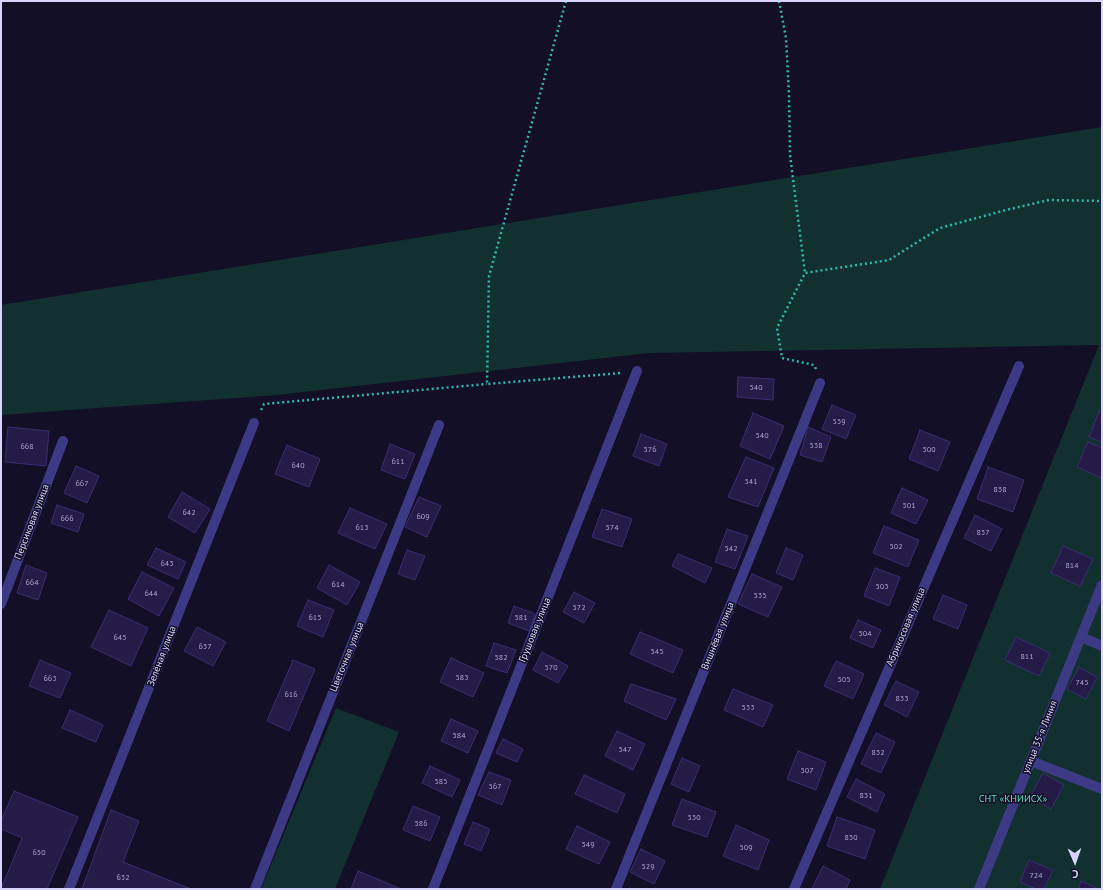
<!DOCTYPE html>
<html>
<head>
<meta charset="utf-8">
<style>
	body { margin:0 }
	#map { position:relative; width:1103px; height:890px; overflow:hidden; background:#130f26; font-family:"PT Sans",sans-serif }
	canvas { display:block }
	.frame { position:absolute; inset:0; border:2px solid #d9d4ff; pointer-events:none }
	.north { position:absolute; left:1055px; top:842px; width:40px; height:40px; -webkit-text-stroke:3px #130f26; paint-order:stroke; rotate:178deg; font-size:11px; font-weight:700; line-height:16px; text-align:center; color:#d9d4ff }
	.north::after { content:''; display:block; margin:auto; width:14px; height:18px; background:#d9d4ff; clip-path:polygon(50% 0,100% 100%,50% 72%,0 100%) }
</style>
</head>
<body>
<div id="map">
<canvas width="1103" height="890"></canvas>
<div class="frame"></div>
<div class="north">С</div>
</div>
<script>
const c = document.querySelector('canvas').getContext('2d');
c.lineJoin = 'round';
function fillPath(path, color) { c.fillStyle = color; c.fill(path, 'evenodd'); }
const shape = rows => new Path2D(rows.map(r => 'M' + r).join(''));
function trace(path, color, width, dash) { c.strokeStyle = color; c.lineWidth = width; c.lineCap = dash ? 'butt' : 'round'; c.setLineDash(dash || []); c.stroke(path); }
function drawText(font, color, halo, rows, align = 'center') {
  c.font = font + ' "PT Sans",sans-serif'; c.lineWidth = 3; c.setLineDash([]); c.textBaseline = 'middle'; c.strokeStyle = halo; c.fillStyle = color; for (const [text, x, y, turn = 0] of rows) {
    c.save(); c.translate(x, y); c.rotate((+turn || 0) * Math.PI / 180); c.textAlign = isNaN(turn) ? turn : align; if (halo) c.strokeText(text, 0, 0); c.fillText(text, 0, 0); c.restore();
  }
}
fillPath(shape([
	[1102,127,1102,889,880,889,1099,345,649,353,277,395,1,415,1,305],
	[336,708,399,732,335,889,261,889]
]), '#12302f');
const building = shape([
	[738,377,774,379,773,400,737,397,738,377],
	[832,405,856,415,846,439,822,429,832,405],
	[1099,411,1102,413,1102,442,1089,437,1099,411],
	[753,413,784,426,770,459,740,446,753,413],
	[8,427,49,431,46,466,5,462,8,427],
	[808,427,831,437,822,462,800,455,808,427],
	[920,430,950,442,938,471,909,459,920,430],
	[641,434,667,444,659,466,633,456,641,434],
	[1088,442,1102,448,1102,478,1077,467,1088,442],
	[390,444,415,454,405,479,381,470,390,444],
	[287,445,320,459,309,487,275,474,287,445],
	[746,457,774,468,758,507,728,497,746,457],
	[76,466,99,476,87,503,64,493,76,466],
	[988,467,1024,480,1013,512,977,499,988,467],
	[902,488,928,500,916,524,891,513,902,488],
	[182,492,210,509,195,533,168,517,182,492],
	[419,497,441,506,427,537,405,527,419,497],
	[57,505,84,514,78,532,51,523,57,505],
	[350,508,387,524,375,549,338,533,350,508],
	[602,509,632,519,622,547,592,537,602,509],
	[975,515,1002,529,991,551,964,538,975,515],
	[884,526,919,540,908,567,873,553,884,526],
	[727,529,748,536,735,569,715,562,727,529],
	[1063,546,1093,559,1080,586,1051,573,1063,546],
	[156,548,186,562,178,579,147,565,156,548],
	[786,548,803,555,793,580,776,573,786,548],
	[407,550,425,556,415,580,398,574,407,550],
	[678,554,712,568,705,583,672,566,678,554],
	[26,565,47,573,38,600,17,593,26,565],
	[329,565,360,582,347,605,317,588,329,565],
	[875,568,900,577,889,606,864,596,875,568],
	[142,572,174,588,159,616,128,599,142,572],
	[752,574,782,587,768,617,738,604,752,574],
	[574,592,595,603,584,623,563,612,574,592],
	[943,595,967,605,958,629,933,619,943,595],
	[308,600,334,610,323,637,297,626,308,600],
	[514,606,535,614,529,631,508,623,514,606],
	[109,610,148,628,131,666,91,647,109,610],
	[858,620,881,630,873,648,850,638,858,620],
	[197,627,226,642,213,666,184,651,197,627],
	[640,632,683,650,673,673,630,654,640,632],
	[1016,637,1050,653,1039,676,1005,660,1016,637],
	[494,643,516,650,507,673,486,666,494,643],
	[542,652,568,666,558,683,533,670,542,652],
	[451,658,484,673,473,697,440,682,451,658],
	[40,660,71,673,60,698,29,686,40,660],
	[293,660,315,669,289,731,267,721,293,660],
	[836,661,864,674,853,699,824,686,836,661],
	[1079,667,1097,677,1086,699,1067,689,1079,667],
	[896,681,919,692,907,717,884,705,896,681],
	[631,684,676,699,666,720,624,701,631,684],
	[733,689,773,705,763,727,724,710,733,689],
	[70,710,103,725,96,742,62,728,70,710],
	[451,719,478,731,468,753,441,741,451,719],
	[617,731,645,744,633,770,605,756,617,731],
	[876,733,895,742,881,773,861,764,876,733],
	[503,739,523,749,517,762,496,753,503,739],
	[798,751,826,762,816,790,787,779,798,751],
	[682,758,700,766,689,792,671,784,682,758],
	[430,766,460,780,452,797,422,783,430,766],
	[489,772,511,780,502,805,478,795,489,772],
	[1043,773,1064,785,1051,809,1030,797,1043,773],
	[584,775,625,794,617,813,575,794,584,775],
	[856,779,885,794,877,812,847,797,856,779],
	[14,791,78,817,47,889,1,889,22,838,1,829,1,821,14,791],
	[682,799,716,812,707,837,672,825,682,799],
	[413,806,440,817,430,841,403,830,413,806],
	[111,810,139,821,123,862,191,889,82,889,111,810],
	[837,817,875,830,865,859,827,846,837,817],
	[473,822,490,829,481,851,464,844,473,822],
	[736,825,769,840,758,870,723,856,736,825],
	[577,826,610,842,599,864,566,849,577,826],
	[641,849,665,861,654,884,630,872,641,849],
	[1029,860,1053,870,1044,889,1036,889,1020,882,1029,860],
	[823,866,850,880,846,889,812,889,823,866],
	[358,871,399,888,351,889,358,871],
	[1081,881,1099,889,1078,889,1081,881]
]);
fillPath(building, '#241b47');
trace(building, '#3b2d73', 1);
trace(shape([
	[566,1,489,276,487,384,621,373],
	[779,1,786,38,789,94,790,155,805,273],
	[816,369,814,365,782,358,777,328,805,273,889,260,940,228,1006,210,1049,200,1102,201],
	[261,410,264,404,487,384]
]), '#2fb8b0', 2.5, [2, 3]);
trace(shape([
	[1,604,63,441],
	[1081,637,1102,646],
	[1031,761,1102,789],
	[69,889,254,423],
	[255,889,439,425],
	[433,889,637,371],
	[616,889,820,383],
	[794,889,1019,366],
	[979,889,1102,585]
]), '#3d3a85', 10);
drawText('8px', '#aca6d1', null, [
	["540",756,388],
	["539",839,422],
	["540",762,436],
	["538",816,446],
	["668",27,447],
	["576",650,450],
	["500",929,450],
	["611",398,462],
	["640",298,466],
	["541",751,482],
	["667",82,484],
	["838",1000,490],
	["501",909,506],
	["642",189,513],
	["609",423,517],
	["666",67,519],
	["613",362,528],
	["574",612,528],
	["837",983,533],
	["502",896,547],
	["542",731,549],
	["643",167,564],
	["814",1072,566],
	["664",32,583],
	["614",338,585],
	["503",882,587],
	["644",151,594],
	["535",760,596],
	["572",579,608],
	["615",315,618],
	["581",521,618],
	["504",865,634],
	["645",120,638],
	["637",205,647],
	["545",657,652],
	["811",1027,657],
	["582",501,658],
	["570",551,668],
	["583",462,678],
	["663",50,679],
	["505",844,680],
	["745",1082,683],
	["616",291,695],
	["833",902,699],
	["533",748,708],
	["584",459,736],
	["547",625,750],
	["832",878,753],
	["507",807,771],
	["585",441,782],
	["567",495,787],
	["831",866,796],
	["530",694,818],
	["586",421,824],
	["830",851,838],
	["549",588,845],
	["509",746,848],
	["650",39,853],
	["529",648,867],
	["724",1036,876],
	["632",123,878]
]);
drawText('10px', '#d9d4ff', '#130f26', [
	["Персиковая улица",32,522,-69],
	["Абрикосовая улица",906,627,-67],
	["Грушовая улица",535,630,-68],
	["Вишнёвая улица",718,636,-68],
	["Зелёная улица",162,656,-69],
	["Цветочная улица",347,657,-68],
	["улица 35-я Линия",1040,737,-68]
]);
drawText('10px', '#5fe0c0', '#130f26', [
	["СНТ «КНИИСХ»",1013,799]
]);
</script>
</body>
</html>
